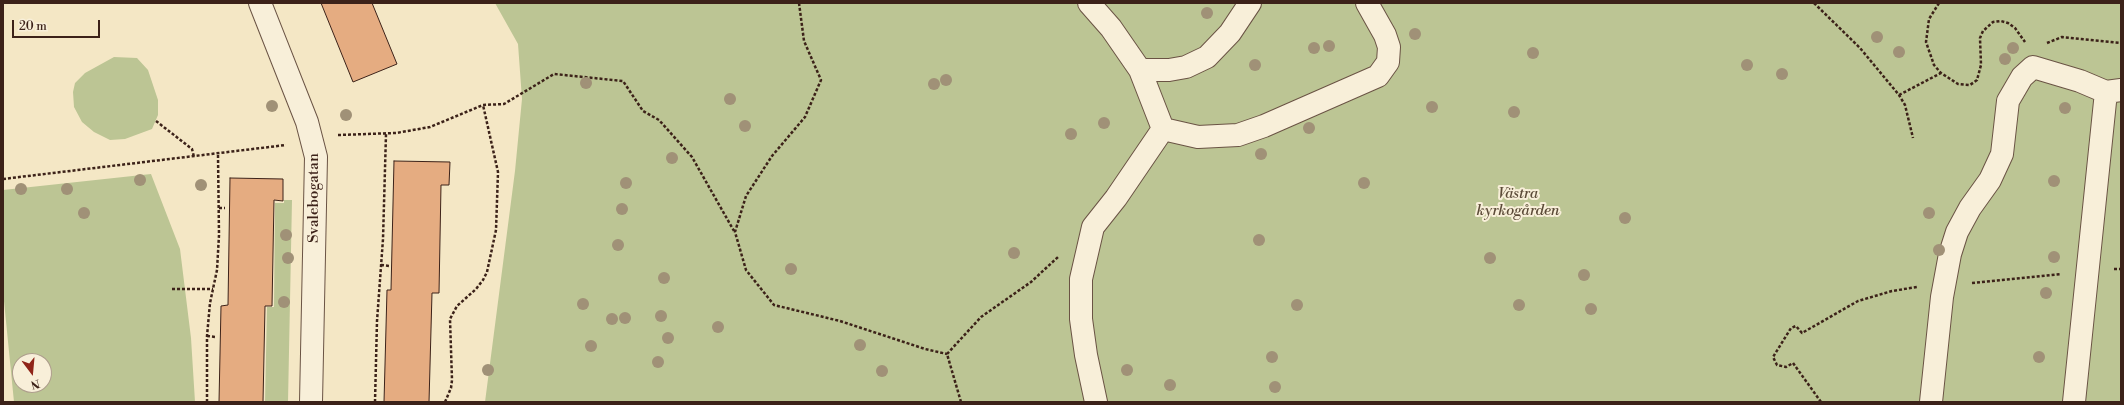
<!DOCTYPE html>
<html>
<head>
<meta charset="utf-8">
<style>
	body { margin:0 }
	#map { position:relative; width:2124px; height:405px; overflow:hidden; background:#f4e7c5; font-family:"Libre Bodoni",serif }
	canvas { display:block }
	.frame { position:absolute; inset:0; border:4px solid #3c2219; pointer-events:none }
	.north { position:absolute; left:12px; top:353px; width:40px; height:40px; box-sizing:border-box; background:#f8efd9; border:1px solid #ad9d8c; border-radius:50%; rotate:164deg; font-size:11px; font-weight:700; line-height:16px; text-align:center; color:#3c2219 }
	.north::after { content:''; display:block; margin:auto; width:14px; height:18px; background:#8f2418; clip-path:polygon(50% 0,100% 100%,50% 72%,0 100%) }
	.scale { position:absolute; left:12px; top:20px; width:88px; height:18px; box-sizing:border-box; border:2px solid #3c2219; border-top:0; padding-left:5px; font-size:12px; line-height:14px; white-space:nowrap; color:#3c2219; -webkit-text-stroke:3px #f8efd9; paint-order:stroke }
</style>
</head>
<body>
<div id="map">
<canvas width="2124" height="405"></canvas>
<div class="frame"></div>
<div class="north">N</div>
<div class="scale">20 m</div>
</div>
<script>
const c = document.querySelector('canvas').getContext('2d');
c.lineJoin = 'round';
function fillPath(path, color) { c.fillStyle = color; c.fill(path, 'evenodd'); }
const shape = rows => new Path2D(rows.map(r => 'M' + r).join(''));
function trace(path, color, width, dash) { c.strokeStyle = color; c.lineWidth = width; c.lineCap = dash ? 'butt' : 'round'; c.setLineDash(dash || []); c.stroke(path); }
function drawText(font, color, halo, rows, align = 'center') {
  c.font = font + ' "Libre Bodoni",serif'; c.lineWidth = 4; c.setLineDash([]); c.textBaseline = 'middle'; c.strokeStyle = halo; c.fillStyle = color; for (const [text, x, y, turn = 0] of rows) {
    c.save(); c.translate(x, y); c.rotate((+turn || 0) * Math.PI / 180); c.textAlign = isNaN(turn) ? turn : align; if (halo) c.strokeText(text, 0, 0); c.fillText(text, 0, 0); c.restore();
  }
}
fillPath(shape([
	[495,3,2121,3,2121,402,485,402,515,171,522,99,518,44],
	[114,57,137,58,148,70,158,100,158,115,152,129,125,139,110,140,94,132,82,122,74,107,73,92,75,83,85,73],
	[151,174,180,249,191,338,195,402,14,402,3,291,3,190],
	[20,361,44,361,44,385,20,385],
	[284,200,292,200,288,402,265,402,267,307,274,307,275,203,284,203]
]), '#bcc594');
const building = shape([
	[321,3,372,3,397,64,353,82,321,3],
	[394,161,450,162,449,185,441,185,439,293,432,293,429,402,384,402,387,290,391,290,394,161],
	[230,178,283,179,283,201,274,200,272,306,265,306,263,402,219,402,221,306,228,305,230,178]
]);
fillPath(building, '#e5ac81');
trace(building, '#3c2219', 1);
const minor = shape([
	[260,3,307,122,316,157,311,402],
	[1089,3,1111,28,1140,70,1163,129,1116,198,1093,227,1081,279,1081,319,1086,355,1096,402],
	[1140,70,1169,70,1186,67,1207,57,1230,33,1250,3],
	[1163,129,1198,137,1238,135,1264,126,1378,76,1388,62,1389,47,1385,35,1367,3],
	[1931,402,1942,297,1950,254,1957,232,1970,208,1990,180,2002,154,2008,101,2022,77,2033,67,2080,81,2106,92],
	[2074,402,2106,92,2121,90]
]);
trace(minor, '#6a5344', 24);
trace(shape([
	[799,3,804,41,821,80,805,117,772,156,746,196,735,232,746,270,774,305,840,321,925,349,947,354],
	[1814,3,1860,48,1899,95,1905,105,1913,138],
	[1939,3,1929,19,1926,42,1934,65,1941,73,1958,84,1970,85,1977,80,1981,65,1980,38,1983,31,1993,22,2001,21,2008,23,2015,28,2025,42],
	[2047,43,2062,37,2121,43],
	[1899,95,1941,73],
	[156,121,192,149,194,157],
	[338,135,396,133,430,127,483,105,504,104,554,74,623,81,643,111,659,120,692,157,734,231],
	[3,179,286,145],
	[219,208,225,208],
	[381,265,390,266],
	[2114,269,2121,269],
	[1972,283,2061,274],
	[172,289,213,289],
	[207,336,216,337],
	[207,402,207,336,210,303,217,270,219,235,218,155],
	[375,402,377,321,383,239,386,134],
	[445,402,451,388,452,380,450,319,457,306,476,289,483,280,487,272,496,230,498,172,483,105],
	[961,402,947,354,981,317,1031,282,1058,257],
	[1821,402,1793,363,1786,367,1777,365,1773,357,1791,328,1796,326,1802,333,1858,301,1892,291,1917,287]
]), '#3c2219', 2.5, [3, 2]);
trace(minor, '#f8efd9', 22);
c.fillStyle = '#a09177';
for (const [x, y] of [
	[1207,13],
	[1415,34],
	[1877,37],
	[1329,46],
	[1314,48],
	[2013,48],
	[1899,52],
	[1533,53],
	[2005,59],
	[1255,65],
	[1747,65],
	[1782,74],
	[946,80],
	[586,83],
	[934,84],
	[730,99],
	[272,106],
	[1432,107],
	[2065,108],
	[1514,112],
	[346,115],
	[1104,123],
	[745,126],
	[1309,128],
	[1071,134],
	[1261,154],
	[672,158],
	[140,180],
	[2054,181],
	[626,183],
	[1364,183],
	[201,185],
	[21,189],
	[67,189],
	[622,209],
	[84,213],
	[1929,213],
	[1625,218],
	[286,235],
	[1259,240],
	[618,245],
	[1939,250],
	[1014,253],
	[2054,257],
	[288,258],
	[1490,258],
	[791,269],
	[1584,275],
	[664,278],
	[2046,293],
	[284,302],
	[583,304],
	[1297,305],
	[1519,305],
	[1591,309],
	[661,316],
	[625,318],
	[612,319],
	[718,327],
	[668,338],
	[860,345],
	[591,346],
	[1272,357],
	[2039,357],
	[658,362],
	[488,370],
	[1127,370],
	[882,371],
	[1170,385],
	[1275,387]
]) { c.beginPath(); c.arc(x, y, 6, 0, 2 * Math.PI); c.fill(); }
drawText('italic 15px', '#5c4b38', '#f8efd9', [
	["Västra",1518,194],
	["kyrkogården",1518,211]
]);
drawText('15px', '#3c2219', '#f8efd9', [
	["Svalebogatan",314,198,-90]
]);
</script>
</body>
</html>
